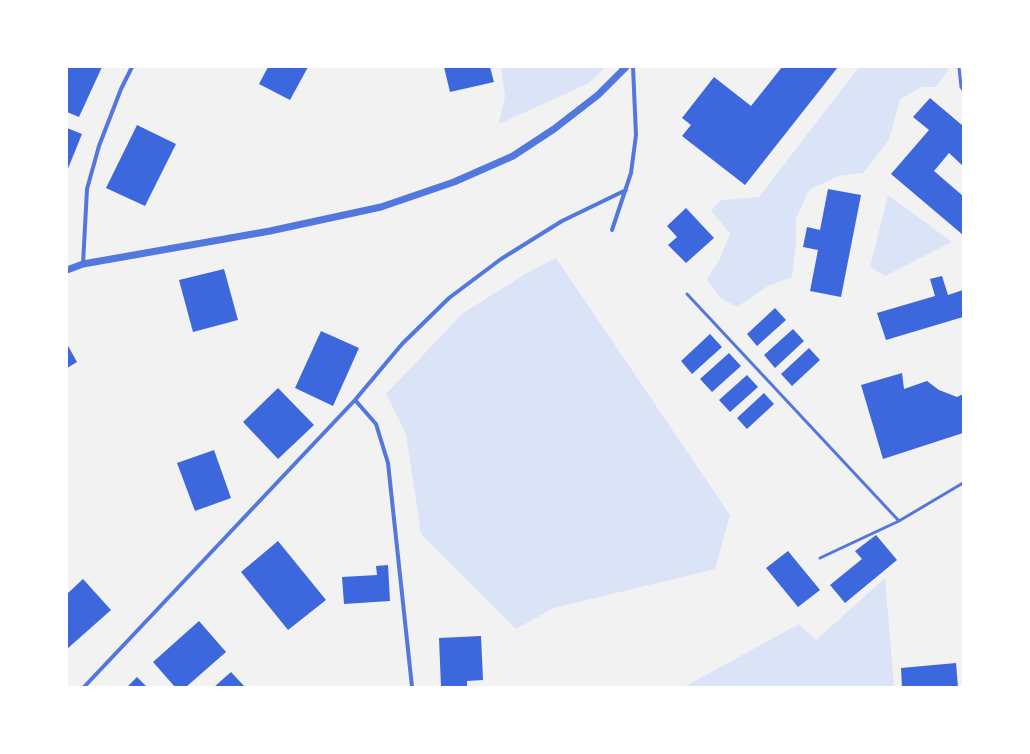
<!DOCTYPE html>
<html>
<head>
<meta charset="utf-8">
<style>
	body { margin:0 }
	#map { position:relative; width:1030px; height:754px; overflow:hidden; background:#f2f2f2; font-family:"Space Grotesk",sans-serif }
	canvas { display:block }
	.frame { position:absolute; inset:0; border:68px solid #fff; pointer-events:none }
</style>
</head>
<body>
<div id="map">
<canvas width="1030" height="754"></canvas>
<div class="frame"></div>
</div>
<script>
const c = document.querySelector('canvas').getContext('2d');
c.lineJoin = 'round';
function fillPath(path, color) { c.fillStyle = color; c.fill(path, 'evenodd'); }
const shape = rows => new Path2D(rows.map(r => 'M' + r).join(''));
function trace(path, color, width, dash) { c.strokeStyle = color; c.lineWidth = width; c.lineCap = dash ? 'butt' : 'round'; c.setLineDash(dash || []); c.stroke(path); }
fillPath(shape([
	[501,67,606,67,589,83,499,124,505,96],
	[859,67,950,67,936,87,922,87,900,99,889,140,863,173,838,176,809,190,796,219,796,244,792,277,768,286,737,307,720,298,707,279,719,260,730,234,711,210,721,200,759,197],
	[888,195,952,242,885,276,870,267],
	[556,258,730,515,715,569,554,608,516,629,421,534,406,434,386,394,463,313,527,273],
	[885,578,894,687,684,687,799,624,816,640]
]), '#dbe4f7');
fillPath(shape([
	[67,67,102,67,79,117,67,112],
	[268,67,308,67,290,100,259,84],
	[444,67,490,67,494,82,450,92],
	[782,67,838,67,745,185,682,136,691,125,682,118,714,77,751,106],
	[930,98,963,126,963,166,949,153,934,171,963,196,963,235,891,174,929,130,913,117],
	[137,125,176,144,145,206,106,188],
	[67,128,82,134,67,171],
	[828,189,861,195,841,297,810,291,818,250,803,247,807,227,820,230],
	[686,208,714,238,686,263,668,245,677,237,667,226],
	[224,269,238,320,193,332,179,280],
	[942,276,948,295,963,290,963,317,886,340,877,313,935,296,930,279],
	[775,308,786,320,757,346,747,334],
	[793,329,804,341,775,368,764,355],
	[321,331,359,348,333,406,295,388],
	[710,334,722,347,692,374,681,361],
	[67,344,77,362,67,368],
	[809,348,820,360,792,386,781,374],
	[729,353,741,366,712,392,700,379],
	[902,373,904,389,927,381,939,390,957,397,963,394,963,433,883,459,861,385],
	[747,375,758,387,730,412,719,400],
	[278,388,314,425,278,459,243,422],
	[764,393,774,404,747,429,737,418],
	[214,450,231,498,195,511,177,463],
	[876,535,897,560,845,603,830,585,862,559,855,551],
	[278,541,326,600,288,630,241,572],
	[788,551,820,590,798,607,766,568],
	[388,565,390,601,344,604,342,577,377,575,376,566],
	[83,579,111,610,67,649,67,594],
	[199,621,226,652,186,687,175,687,153,662],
	[481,636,483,680,467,681,467,687,441,687,439,638],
	[956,663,958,687,902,687,901,668],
	[231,672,245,687,214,687],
	[137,677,147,687,127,687]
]), '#3d67dc');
trace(shape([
	[959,67,961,87,963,90],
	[687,294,899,521],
	[820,558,899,521,963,483]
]), '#5277de', 3);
trace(shape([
	[612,230,631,173,636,135,633,67],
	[83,264,87,189,99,146,121,89,132,67],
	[355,400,376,424,388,463,412,687],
	[84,687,355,400,402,344,449,298,501,259,562,221,626,190]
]), '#5277de', 4);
trace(shape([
	[67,270,83,264,270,231,381,207,454,182,513,156,554,129,598,95,626,67]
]), '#5277de', 7);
</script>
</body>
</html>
